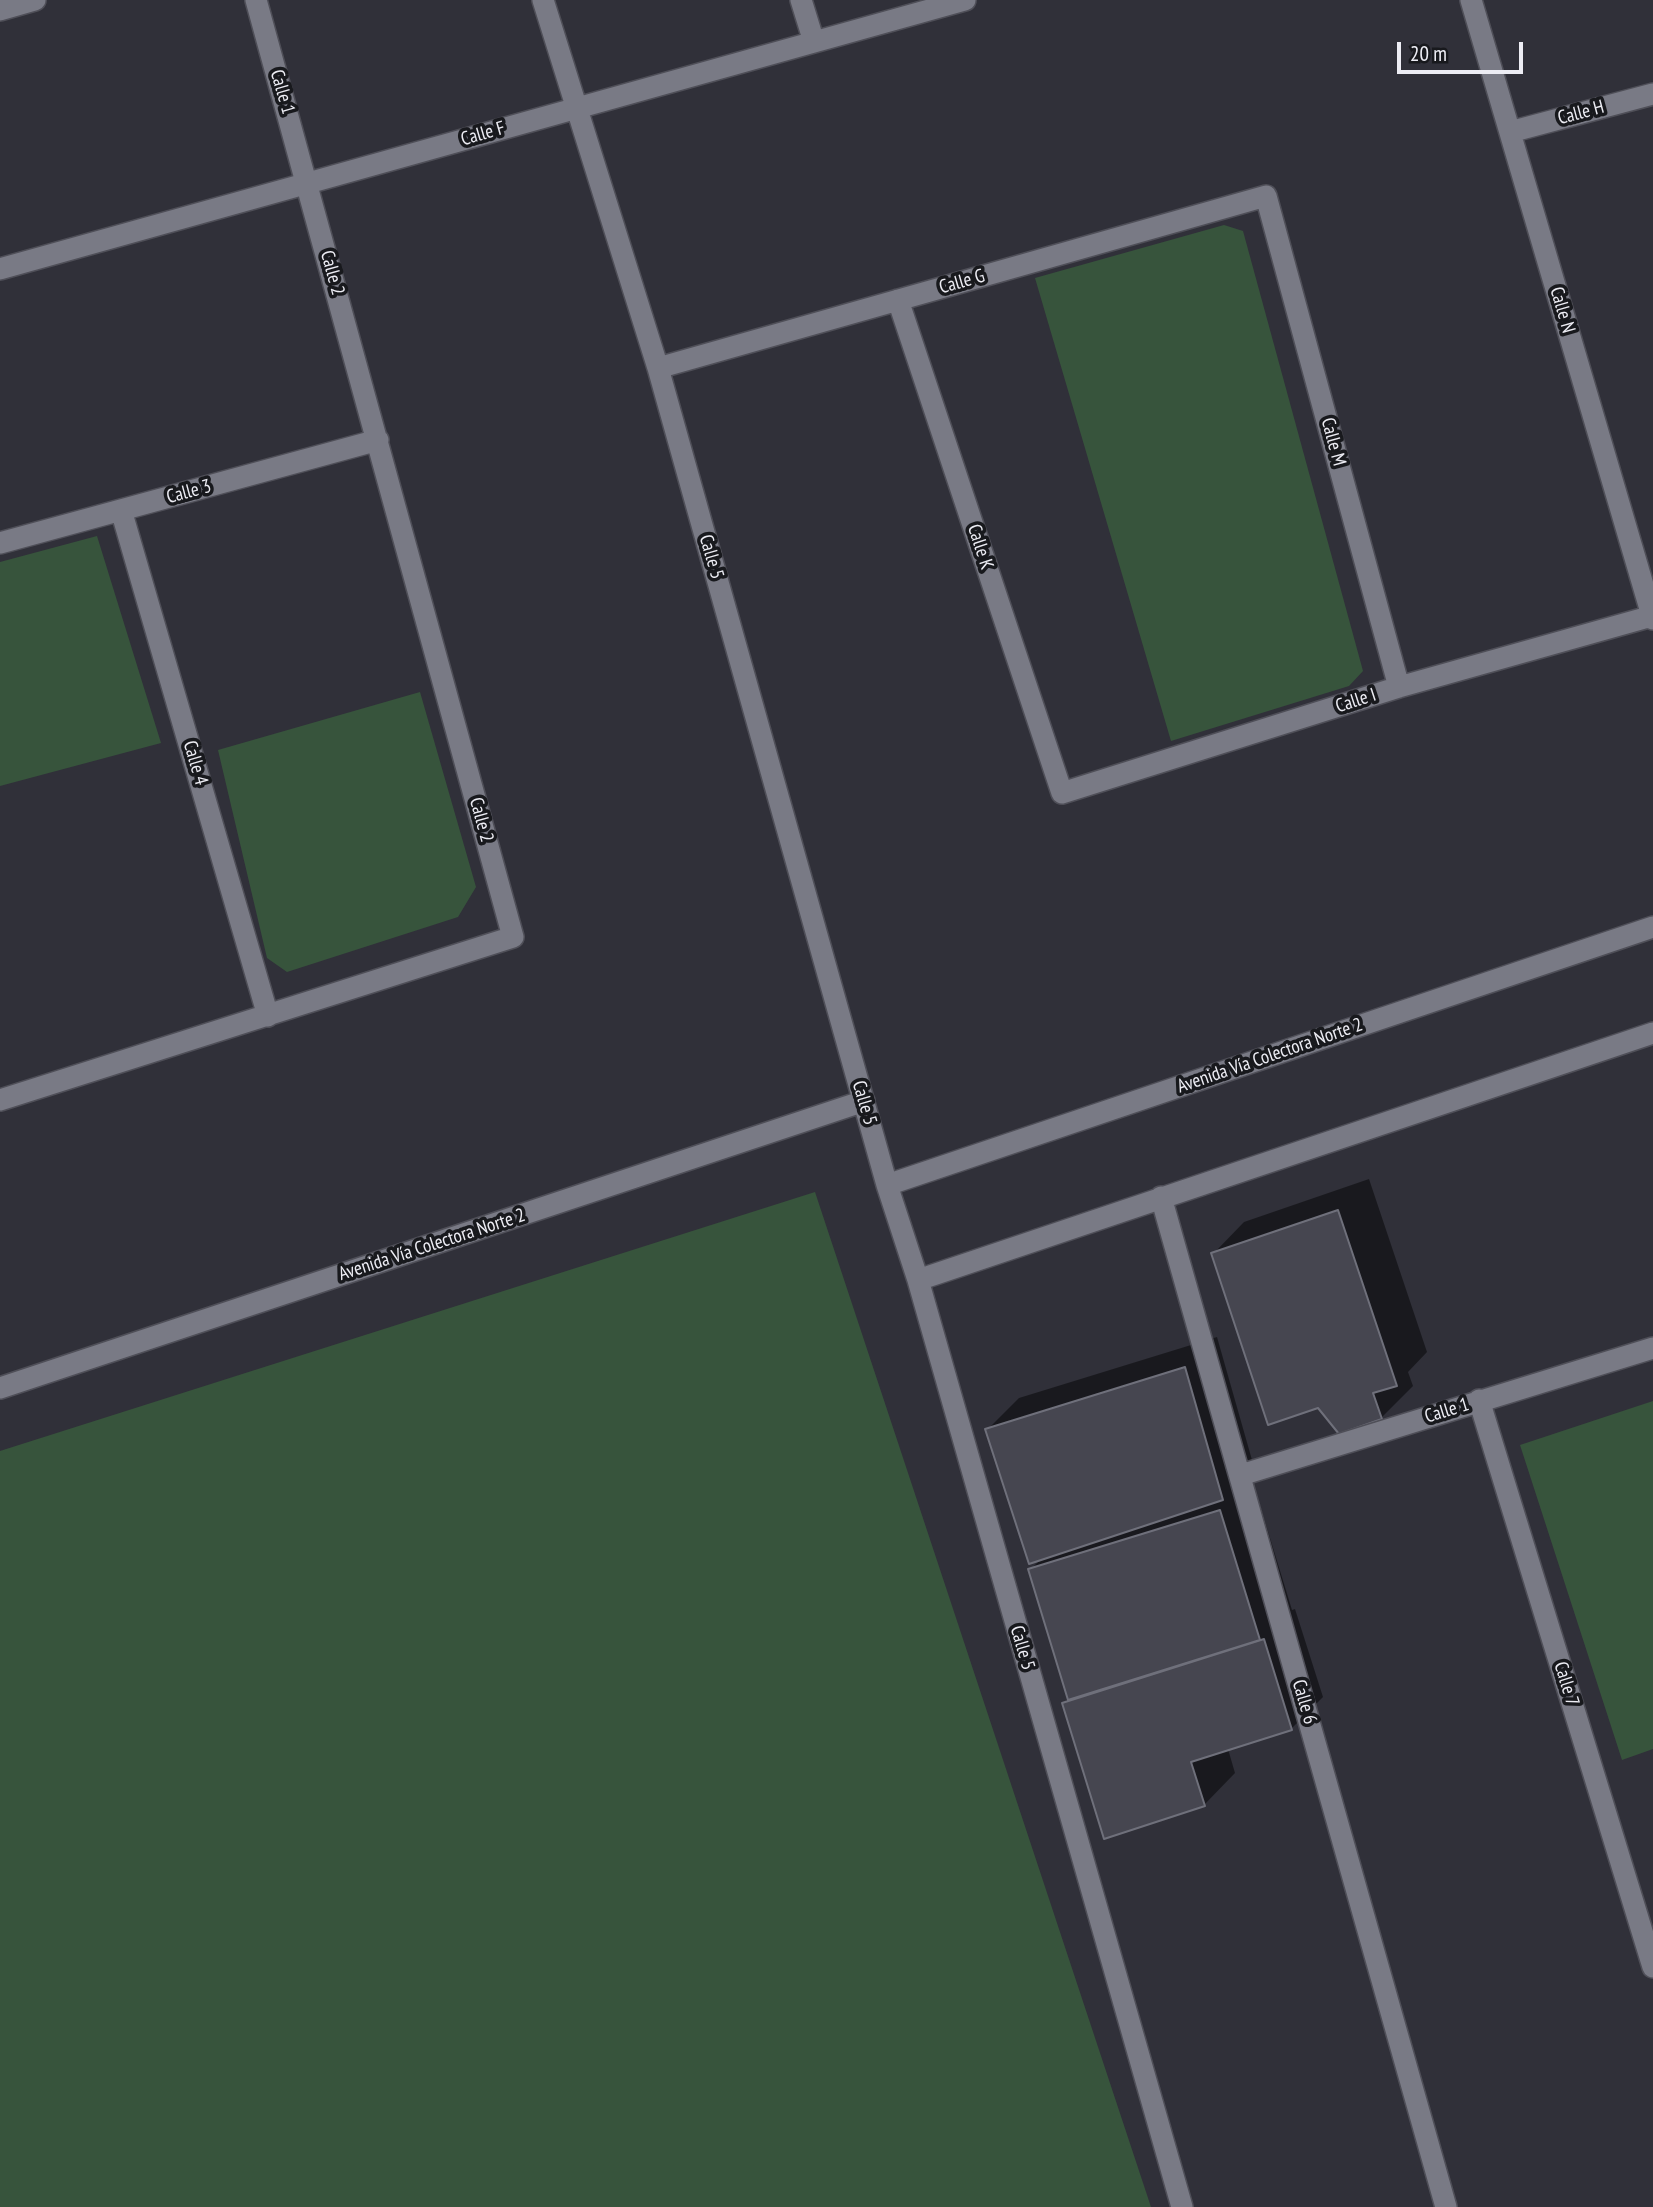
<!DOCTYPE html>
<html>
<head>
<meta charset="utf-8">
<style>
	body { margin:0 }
	#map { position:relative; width:1653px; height:2207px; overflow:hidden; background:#303039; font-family:"PT Sans Narrow",sans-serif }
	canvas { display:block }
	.scale { position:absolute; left:1397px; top:42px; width:126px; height:32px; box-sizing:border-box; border:4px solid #ededf4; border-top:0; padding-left:9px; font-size:21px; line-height:24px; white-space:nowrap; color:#ededf4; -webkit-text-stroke:5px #18191d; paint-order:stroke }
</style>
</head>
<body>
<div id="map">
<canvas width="1653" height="2207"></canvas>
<div class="scale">20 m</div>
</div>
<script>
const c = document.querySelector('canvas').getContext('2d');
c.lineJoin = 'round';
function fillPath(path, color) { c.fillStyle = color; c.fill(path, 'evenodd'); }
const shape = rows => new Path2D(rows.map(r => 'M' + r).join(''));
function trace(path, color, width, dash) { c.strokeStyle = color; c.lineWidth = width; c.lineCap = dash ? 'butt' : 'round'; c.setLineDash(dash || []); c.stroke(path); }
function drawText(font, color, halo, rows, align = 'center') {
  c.font = font + ' "PT Sans Narrow",sans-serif'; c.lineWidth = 7; c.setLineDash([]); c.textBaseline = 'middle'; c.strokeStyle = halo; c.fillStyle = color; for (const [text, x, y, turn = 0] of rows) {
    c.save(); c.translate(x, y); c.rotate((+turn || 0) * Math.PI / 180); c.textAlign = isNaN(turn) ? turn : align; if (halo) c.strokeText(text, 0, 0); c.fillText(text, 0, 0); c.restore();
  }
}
fillPath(shape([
	[1224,225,1243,231,1363,671,1349,686,1171,741,1035,278],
	[97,536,161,743,0,786,0,562],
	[420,692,476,887,458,917,287,972,267,958,218,750],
	[815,1192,1151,2207,0,2207,0,1451],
	[1653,1401,1653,1749,1622,1760,1520,1445]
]), '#37543c');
fillPath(shape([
	[1369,1179,1427,1352,1408,1372,1413,1386,1381,1418,1213,1254,1244,1222],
	[1217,1337,1254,1467,1252,1479,1292,1610,1295,1609,1323,1697,1291,1729,1228,1749,1235,1773,1204,1805,1064,1704,1069,1698,1030,1570,1043,1557,987,1430,1019,1398]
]), '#0007');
const building = shape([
	[1338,1210,1397,1386,1373,1393,1382,1419,1339,1434,1318,1408,1268,1425,1211,1253,1338,1210],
	[1185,1367,1223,1500,1029,1564,985,1429,1185,1367],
	[1220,1510,1260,1640,1068,1700,1028,1569,1220,1510],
	[1264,1639,1292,1730,1191,1762,1205,1806,1104,1839,1062,1703,1264,1639]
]);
fillPath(building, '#464650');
trace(building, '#6f707b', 2);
const minor = shape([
	[543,0,658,368,887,1185,918,1280,1182,2207],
	[801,0,814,42],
	[1471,0,1653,619],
	[0,10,35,0],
	[1510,132,1653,94],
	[0,269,965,0],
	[898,300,1062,793,1399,687,1652,616],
	[658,368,1266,196,1399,687],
	[121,510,268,1016],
	[0,543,378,440],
	[0,1100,513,937,256,0],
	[887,1185,1653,927],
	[1161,1197,1446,2207],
	[918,1280,1653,1033],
	[0,1388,864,1101],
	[1479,1400,1653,1967],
	[1241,1475,1653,1348]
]);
trace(minor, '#4f4f58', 24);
trace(minor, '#797a85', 21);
drawText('19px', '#ededf4', '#18191d', [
	["Calle 1",282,92,74],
	["Calle H",1581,113,-15],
	["Calle F",483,134,-16],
	["Calle 2",332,273,75],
	["Calle G",962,282,-16],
	["Calle N",1562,310,74],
	["Calle M",1333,442,75],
	["Calle 3",189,492,-15],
	["Calle K",980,547,72],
	["Calle 5",711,557,74],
	["Calle I",1356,701,-18],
	["Calle 4",195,763,74],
	["Calle 2",481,820,75],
	["Avenida Vía Colectora Norte 2",1270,1056,-19],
	["Calle 5",864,1103,74],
	["Avenida Vía Colectora Norte 2",432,1245,-18],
	["Calle 1",1447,1411,-17],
	["Calle 5",1022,1648,74],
	["Calle 7",1566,1684,73],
	["Calle 6",1304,1702,74]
]);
</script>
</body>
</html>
